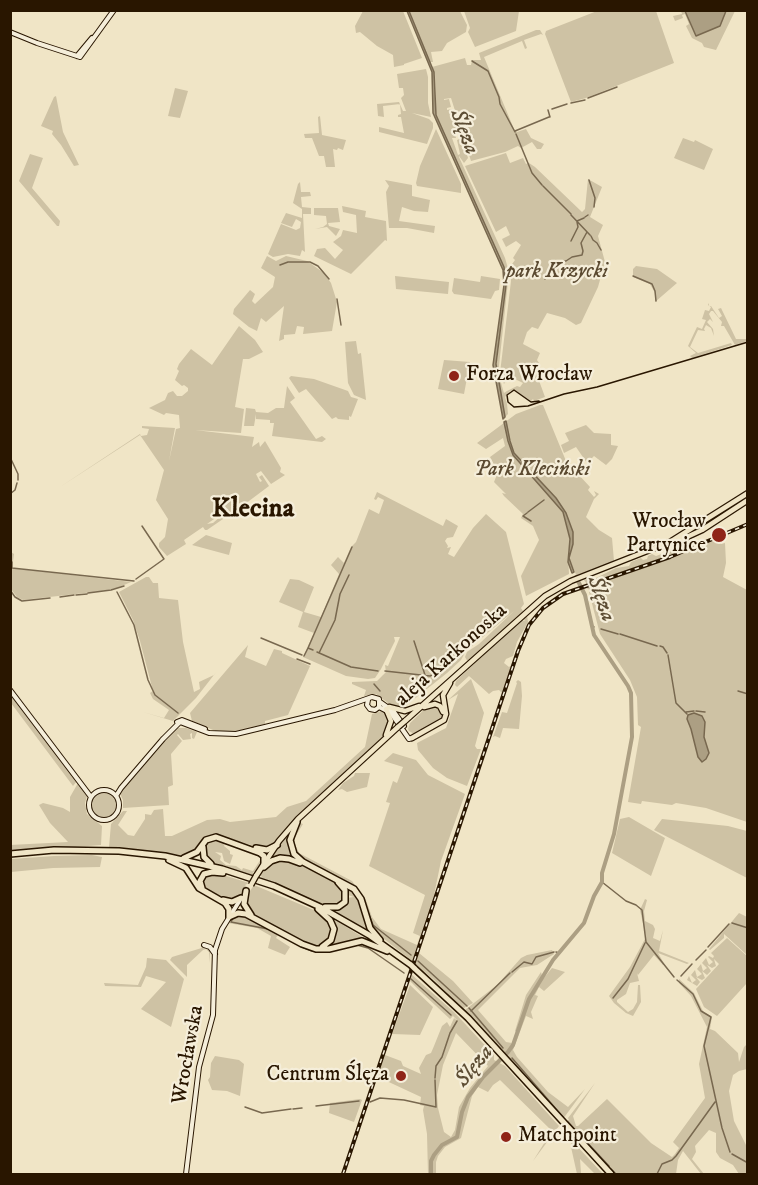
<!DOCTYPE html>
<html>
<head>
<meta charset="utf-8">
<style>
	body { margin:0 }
	#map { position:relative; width:758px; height:1185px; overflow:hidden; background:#f0e5c6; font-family:"IM FELL DW Pica",serif }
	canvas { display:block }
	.frame { position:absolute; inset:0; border:12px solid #291600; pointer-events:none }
</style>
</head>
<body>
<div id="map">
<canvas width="758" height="1185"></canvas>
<div class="frame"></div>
</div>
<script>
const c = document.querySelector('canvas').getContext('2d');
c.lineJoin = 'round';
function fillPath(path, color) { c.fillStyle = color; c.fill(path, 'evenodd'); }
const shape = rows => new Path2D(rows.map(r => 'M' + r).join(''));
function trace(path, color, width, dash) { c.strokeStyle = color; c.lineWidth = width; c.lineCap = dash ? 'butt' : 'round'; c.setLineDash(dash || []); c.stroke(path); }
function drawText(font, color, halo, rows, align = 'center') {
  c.font = font + ' "IM FELL DW Pica",serif'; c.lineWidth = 4.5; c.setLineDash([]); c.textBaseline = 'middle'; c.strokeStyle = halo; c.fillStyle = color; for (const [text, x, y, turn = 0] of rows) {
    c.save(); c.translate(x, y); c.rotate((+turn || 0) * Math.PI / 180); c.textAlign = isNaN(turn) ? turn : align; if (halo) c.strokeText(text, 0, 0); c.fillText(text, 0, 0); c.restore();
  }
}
fillPath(shape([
	[363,11,403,11,422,58,404,64,404,65,394,67,393,55,377,46,360,32,356,33,355,26],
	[409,11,460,11,467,25,466,32,447,43,442,51,431,52,433,62,430,62],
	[464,11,519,11,516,31,475,47,468,32,470,28],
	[597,11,656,11,674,63,586,98,571,102,545,34,546,31],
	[681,11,735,11,716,50,704,47,702,43,692,38,686,26,689,24,685,14,682,15,683,18,675,21,673,16,682,14],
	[536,30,540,30,543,35,541,34,524,40,527,48,525,49,522,41,484,57,514,129,517,132,526,129,531,138,544,144,541,149,537,149,532,142,521,148,518,146,505,152,471,161,451,98,444,99,444,100,449,99,451,107,447,108,447,110,452,109,459,128,454,130,456,138,452,138,458,155,460,154,457,140,462,138,468,158,464,163,459,156,459,157,505,258,509,272,499,366,500,379,507,404,508,414,505,417,496,369,506,285,504,267,436,115,435,75,432,67,465,58,467,65,471,65,472,60,481,60,479,53],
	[426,69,428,77,428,103,431,117,412,113,429,119,433,123,433,128,427,144,379,132,379,127,404,133,401,117,398,117,398,115,401,114,400,104,383,106,384,117,378,116,377,104,399,102,403,111,406,111,401,98,404,95,403,88,399,88,397,74],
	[175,88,188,91,180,118,168,116],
	[56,96,63,132,79,165,74,166,61,145,52,134,53,131,41,126,54,97],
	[320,116,322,135,346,140,343,150,338,148,337,150,333,149,335,167,326,167,324,156,319,156,312,138,305,138,304,134,319,133,318,117],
	[436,129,461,184,461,193,417,186,416,183,420,166],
	[683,138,694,142,695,140,713,149,704,170,674,158],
	[506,153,510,163,523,158,526,164,529,163,535,167,582,212,585,209,588,179,602,187,590,217,603,225,598,236,605,262,598,287,581,323,576,325,565,318,547,313,538,329,532,327,527,332,523,344,540,353,537,360,539,363,534,367,545,397,534,401,533,399,531,401,515,390,510,391,505,397,504,393,507,391,517,386,520,387,523,383,509,376,504,384,500,373,511,281,510,267,515,260,513,258,521,245,516,241,506,247,502,239,510,235,506,226,496,232,465,166],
	[30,154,43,158,32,188,60,221,59,226,57,226,19,181],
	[385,180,412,185,412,196,430,200,428,212,414,211,402,207,399,221,435,226,434,233,407,228,389,228,386,192,389,186],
	[300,182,301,192,310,192,311,196,301,197,302,207,311,208,311,214,303,214,305,252,302,250,300,256,288,254,273,257,268,254,281,224,296,230,300,228,301,222,296,219,292,227,281,223,286,213,302,218,302,209,293,203,298,184],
	[342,206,366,211,365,217,386,221,387,241,385,240,351,274,314,256,317,249,325,248,335,259,343,250,333,242,341,236,343,230,357,233,356,215,343,212],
	[314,208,338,208,340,222,328,223,329,226,340,229,336,236,327,227,315,229,323,227,327,224,326,216,314,215],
	[267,256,276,261,286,256,307,261,324,273,331,283,337,302,332,331,303,334,304,327,297,326,295,334,284,335,284,339,279,341,284,306,266,322,261,318,257,331,249,327,233,314,234,309,250,290,255,294,252,301,255,304,273,287,275,277,261,268],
	[636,266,657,269,677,283,655,302,655,293,650,284,633,277,633,269],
	[395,276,449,282,448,294,396,289],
	[481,276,500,279,499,290,495,291,491,299,454,294,452,291,454,278,480,282],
	[709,303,709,306,711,306,719,318,722,316,718,309,721,308,736,339,747,339,747,341,735,345,724,326,721,326,722,322,713,311,711,311,709,314,713,322,710,319,707,322,713,329,714,336,711,328,706,325,704,329,705,331,698,330,690,347,698,353,731,343,732,345,692,358,690,356,696,353,688,346,697,327,702,329,706,320,702,319,705,310,709,311,711,307,708,305],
	[239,326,255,340,263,352,249,359,243,359,235,407,244,409,241,433,195,430,254,437,252,447,259,442,260,447,265,441,281,468,280,472,285,475,271,484,261,471,256,474,260,482,262,481,259,477,262,475,269,486,245,504,233,503,233,506,240,507,229,515,221,514,207,524,213,523,221,516,223,519,207,530,205,530,203,527,184,540,186,544,167,556,159,547,159,543,165,537,168,519,156,500,164,470,140,435,60,487,140,434,141,436,147,435,149,429,142,428,142,426,175,428,169,461,176,429,180,428,179,415,166,413,164,415,149,408,165,400,168,393,173,391,177,396,182,396,188,391,188,388,184,385,182,386,175,380,179,371,177,369,179,364,191,349,212,365],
	[356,341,358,354,361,353,366,400,354,395,348,383,345,342],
	[444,360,470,362,464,394,438,389],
	[291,376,314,379,348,391,351,397,358,399,351,417,349,416,349,420,338,419,336,417,332,419,306,389,299,393,289,378],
	[287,386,295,398,290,402,316,439,322,436,326,439,322,442,272,436,274,423,270,423,270,420,256,419,256,414,254,426,244,426,246,408,255,409,256,412,268,413,276,408,284,408],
	[540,405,543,405,566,461,590,487,588,490,594,497,596,495,594,491,599,494,594,499,586,517,599,530,612,538,614,561,577,577,569,558,573,544,570,546,568,553,569,574,526,596,521,576,539,540,533,526,521,518,523,514,504,496,502,493,506,494,494,482,498,472,490,457,505,446,503,438,486,449,477,443,516,414],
	[586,425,594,433,611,434,611,445,618,446,612,459,606,465,594,456,587,463,576,447,564,453,561,445,569,441,565,433],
	[377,492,443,526,446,519,458,526,453,537,447,538,445,541,448,546,447,548,451,547,448,554,454,557,473,528,486,514,506,532,524,604,521,608,523,611,468,662,465,657,467,652,479,644,514,611,466,651,461,660,447,673,403,708,392,706,376,694,364,696,366,690,352,684,352,682,377,681,386,672,385,665,388,666,400,637,394,637,395,641,381,669,375,678,368,679,346,676,303,657,314,633,298,627,303,612,279,602,290,579,299,580,314,587,304,612,321,617,339,574,331,565,338,557,344,563,351,547,356,542,369,509,379,514,384,500,378,497,376,500,374,499],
	[206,535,232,543,229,555,192,545],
	[718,539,721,544,725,543,726,563,723,577,747,590,747,822,706,808,676,803,672,805,642,801,641,804,628,802,641,727,638,725,637,697,630,680,600,634,589,592,591,591,585,587,590,585,593,586,597,582,604,580,604,584,609,580,673,558],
	[673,550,675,553,589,584,587,584,584,580,589,578,592,580,616,568,629,566,631,562,641,558,643,560,647,559,648,556,652,554,656,556],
	[11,552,14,554,12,568,131,582,117,588,102,591,23,600,17,597,11,589],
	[146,577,149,577,153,583,158,583,159,598,178,600,183,642,194,692,200,689,199,682,214,675,217,671,196,698,173,721,143,712,164,718,169,710,153,699,150,693,153,691,140,641,133,620,119,592],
	[527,615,528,622,517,642,513,656,506,659,504,663,509,667,512,665,502,693,499,690,493,691,489,694,469,676,457,687,455,685,456,681,505,635,521,620,525,621,523,618],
	[248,645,245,657,266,666,274,649,282,651,282,653,310,666,288,715,265,721,265,724,233,732,213,730,192,721,190,713],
	[471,679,484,713,475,746,477,749,481,749,467,786,447,778,433,768,418,750,417,743,446,728,458,694,448,700],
	[518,680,521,682,522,696,519,729,503,728,500,738,495,736,493,737,502,712,507,713,517,683,516,682],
	[10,693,77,781,73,786,11,703],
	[436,705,443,714,440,721,414,734,409,731,408,729,410,723,428,706],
	[382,711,390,717,385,735,298,815,271,847,261,848,215,834,204,838,198,848,185,857,109,847,111,824,123,811,127,811,118,825,128,835,134,836,145,819,145,814,151,815,154,810,163,809,165,836,172,836,207,820,220,819,230,822,276,817,287,807,306,801,365,747,372,714],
	[177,728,186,728,197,732,194,739,192,738,192,733,190,734,191,739,183,740,178,734,177,735,182,741,171,754,173,785,168,787,169,805,123,808,123,800,119,792],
	[393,753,416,760,428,775,465,794,441,861,434,895,412,961,374,931,358,892,299,857,291,843,296,827,300,823,303,824,295,837,295,844,299,853,352,881,366,900,372,917,381,929,417,945,420,936,413,933,425,895,369,866,390,803,386,802,393,781,397,783,403,767,384,761],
	[355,773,370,773,367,787,347,792,342,789,338,790,343,783,354,776],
	[78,783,88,793,85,803,87,814,102,826,101,845,11,852,10,845,68,842,50,823,39,805,43,803,63,808,70,812,70,797],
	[100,792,111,794,117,803,114,813,108,817,99,817,92,811,91,802,93,797],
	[629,817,665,838,651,876,612,853,620,819],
	[662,819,728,826,747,831,747,878,654,830],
	[290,832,291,850,297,859,346,884,355,893,374,936,330,910,340,908,347,898,354,897,348,895,346,888,342,883,291,859,280,857,269,861],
	[215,838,225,841,224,846,230,851,230,854,233,855,230,864,224,861,222,853,215,852,221,856,220,860,226,865,236,866,242,870,243,868,253,871,261,859,259,855,233,844,228,845,230,842,262,855,264,859,256,873,253,872,254,876,207,860,203,853,204,846,209,840],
	[92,855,102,857,100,867,53,868,11,872,11,859,54,856],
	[280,859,297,863,338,884,342,887,344,900,339,905,327,907,258,878,262,877,260,875,272,862],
	[207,874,220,874,249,883,245,885,247,887,237,898,234,900,223,898,204,887,202,883,203,877],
	[254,885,321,913,331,924,332,935,321,947,315,947,254,916,248,910,246,897],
	[645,899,647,900,644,911,645,921,653,925,655,929,653,938,660,941,663,930,659,951,689,963,687,964,658,953,665,965,663,965,654,955,638,975,637,973,639,981,630,983,626,994,617,1000,617,1002,628,1012,633,1009,637,1002,638,985,640,985,641,1002,633,1016,626,1013,614,1003,609,996,630,967,646,937,640,910],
	[739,913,747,917,747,955,724,934,724,938,710,950,709,949],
	[241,914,279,933,276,938,290,947,285,955,268,948,271,936,257,928,228,923,231,918],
	[330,918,343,925,369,941,354,940,325,948,333,940],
	[727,938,747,956,747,983,717,1016,704,1007,696,989,719,964,714,959,716,966,712,968,707,965,711,971,707,975,702,971,705,978,702,980,696,977,700,982,697,986,687,980,689,976,692,983,696,980,691,975,695,970,697,977,702,974,697,969,701,964,703,971,707,968,702,963,706,958,709,965,713,962,708,957,709,956,713,958,714,956,711,953],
	[205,947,210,949,210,963,209,952,206,949,203,950,187,965,187,977,170,960,172,957],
	[552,950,554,954,537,965,520,968,478,1010,506,1042,512,1043,506,1054,433,979,415,964,419,953,453,981,473,1003,464,1008,465,1010,497,985,521,958,527,955],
	[147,958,166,960,184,979,171,1027,141,1009,166,982,146,976,141,987,105,986,104,983,138,985,146,967],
	[552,968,565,972,544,991,539,987,535,995,538,996,531,1012,533,1019,526,1016,513,1050,517,1057,548,1092,568,1107,585,1089,563,1119,507,1056,518,1033,515,1031,526,995,541,972,543,979],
	[411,974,454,1012,494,1055,494,1060,505,1066,559,1126,533,1161,553,1129,551,1130,500,1080,493,1085,488,1092,478,1087,472,1096,461,1138,445,1147,438,1156,436,1162,436,1174,428,1174,427,1134,423,1110,424,1106,420,1105,421,1097,378,1077,385,1055,401,1061,403,1066,421,1074,419,1068,426,1055,431,1053,434,1046,442,1026,447,1022,450,1027,454,1018,459,1022,453,1016,450,1019,421,992,410,981],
	[456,1033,488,1066,470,1088,459,1107,455,1130,451,1137,444,1132,438,1108,437,1095,443,1065],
	[679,979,694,993,703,1011,712,1017,710,1029,715,1031,738,1053,739,1062,744,1047,747,1044,747,1069,739,1071,733,1075,729,1091,734,1121,747,1147,747,1174,739,1174,733,1165,720,1158,716,1152,716,1133,709,1130,695,1146,696,1152,692,1159,704,1174,701,1174,683,1151,678,1160,676,1174,614,1174,565,1121,569,1120,568,1118,595,1083,573,1116,576,1126,578,1126,607,1099,651,1143,672,1157,675,1154,679,1148,673,1142,705,1098,699,1064,707,1027,691,996,679,983],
	[410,985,433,1007,420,1035,392,1034],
	[215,1056,239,1060,244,1064,240,1096,227,1091,212,1090,208,1080,210,1077,211,1063],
	[360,1099,362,1100,354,1122,329,1113,330,1103],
	[561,1129,603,1174,595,1174,580,1159,581,1173,577,1174,571,1147,573,1146,561,1132]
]), '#cec2a4');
const water = shape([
	[407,11,409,11,434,72,436,115,504,267,506,285,496,364,505,417,503,419,493,365,504,285,503,270,433,113,432,72,407,11],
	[685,11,726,10,726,11,720,26,696,36,685,11],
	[506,421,510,441,514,453,556,498,566,513,573,532,573,544,569,558,574,572,572,573,568,562,570,539,563,512,513,455,508,441,504,422,506,421],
	[694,713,702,716,705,722,704,737,709,753,706,759,702,762,698,757,691,729,687,719,688,715,694,713]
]);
fillPath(water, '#ac9f83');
trace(water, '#78684f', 1.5);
trace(shape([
	[472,61,488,71,499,97,500,104,515,132],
	[588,98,617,87],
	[571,103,585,100],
	[552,109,567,104],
	[548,110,550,117],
	[515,131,549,117],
	[516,134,532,173,542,185],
	[589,180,595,198,594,207],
	[543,186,571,214],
	[571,215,590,235],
	[585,217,588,215],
	[577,221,584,218],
	[591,236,593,240,597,243,601,250],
	[571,241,578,227,577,222],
	[280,265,288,262,310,262,318,266,329,279],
	[633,276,652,284,655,291,656,301],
	[545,279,556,261,566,261,572,257,582,255,583,251,581,243,587,232],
	[337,299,341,325],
	[10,457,18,474,18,480],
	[10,494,15,490,17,483],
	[528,512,544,500],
	[527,513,523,516,531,521],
	[10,562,12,562,12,568,134,581],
	[136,579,164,559,142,526],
	[10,590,15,597,22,601,50,598],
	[117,592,134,625,148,680,155,695,178,713],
	[88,593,111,590,124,586],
	[76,595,87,594],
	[60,597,74,595],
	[592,626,594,627],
	[601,629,618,634],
	[620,634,657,646],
	[261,638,302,655],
	[414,641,425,675],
	[660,646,663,647,667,653],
	[308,648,352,547],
	[317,652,351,667,378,671],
	[319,653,335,620,340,594,349,575],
	[668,655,676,703,687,714],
	[304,656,308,648,313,650],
	[297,659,310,664],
	[385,671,430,676,444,669],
	[421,683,424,677],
	[374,684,380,691],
	[738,691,748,694],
	[696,711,705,712],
	[686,712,694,711],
	[602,882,626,901,636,905,642,910,646,942,674,977],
	[365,904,373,925,411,955],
	[233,918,231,922,268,929],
	[732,923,748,928],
	[357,945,368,948,404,973],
	[302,947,312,951,329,951],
	[708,947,729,924],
	[556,952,559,953],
	[696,960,706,950],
	[418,961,467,1006],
	[512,972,524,962,532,964,536,957,554,952],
	[681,976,692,964],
	[411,979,451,1015],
	[677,980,693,994,701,1011,711,1017,704,1046,722,1128,730,1152],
	[613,998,628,979,645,943],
	[469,1008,503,1048],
	[471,1011,510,973],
	[512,1058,563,1117],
	[435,1078,436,1066,442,1057,450,1033,457,1021],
	[370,1102,380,1098,404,1100,436,1107,435,1080],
	[316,1106,359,1101],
	[245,1107,262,1113,291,1109],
	[293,1109,302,1108],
	[568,1122,609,1166],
	[732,1154,748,1163],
	[611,1169,616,1174],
	[657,1174,662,1164,672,1160,676,1156,715,1102]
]), '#78684f', 1.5);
trace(shape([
	[431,1174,431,1161,434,1155,442,1145,457,1137,462,1112,468,1097,483,1077,508,1052,513,1045,529,999,553,960,584,923,594,896,602,882,602,873,614,834,632,737,631,693,628,686,594,635,585,595,576,577]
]), '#ac9f83', 4);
const secondary = shape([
	[10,32,37,43,80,57,114,10],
	[77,56,92,38],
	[10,690,91,797],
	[380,702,394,712,404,726],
	[379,707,391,713,409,739,412,738],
	[177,722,182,720,205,729],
	[162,740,180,722,209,733,236,734,335,710,372,697,379,699,379,707,375,710,370,709,367,705,368,700],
	'89 805a15 15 0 1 1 30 0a15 15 0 1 1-30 0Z',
	[116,796,121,788,163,739],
	[204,945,210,947,215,954],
	[186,1174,199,1067,213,1015,215,950,222,929,240,900]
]);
const primary = shape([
	[676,542,702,530,748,500],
	[389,707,405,711,419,706],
	[424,707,435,704,440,706,443,712],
	[405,721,545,596,571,581,670,542,748,493],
	[386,735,391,721,386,709],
	[412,738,444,720,446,714,443,695,450,683],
	[256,876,279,841,298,819,398,727]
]);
const motorway = shape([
	[297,822,290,840,294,854,303,862,354,889,361,899,370,928,380,940],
	[203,847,204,857,211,864],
	[256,848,267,850,277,845],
	[10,854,54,850,119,851,165,856,222,869,274,886,320,907,369,935,411,965],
	[184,858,197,852,206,840,216,837,260,853,264,856,264,863],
	[169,860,186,868,199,888,225,903,229,909,229,917,238,913,246,914,302,944,316,949,329,949,362,941,387,951],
	[264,867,271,861,280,858,289,859,300,863],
	[202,888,200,881,204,874,212,872,223,873],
	[246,891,244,904,251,915],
	[223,900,232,902,241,898],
	[325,907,338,907,345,902,345,890,338,882],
	[318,909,330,920,334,929,331,940,322,947],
	[414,968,468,1018,611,1174]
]);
trace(secondary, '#291600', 6);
trace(primary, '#291600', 7);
trace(motorway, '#291600', 8);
trace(secondary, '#f5eeda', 4);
trace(primary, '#f0e5c6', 4.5);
trace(motorway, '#f0e5c6', 5);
trace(shape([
	[508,402,514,407,528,406,564,394,597,387,748,342],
	[508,402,507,395,514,390,531,402,539,401]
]), '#291600', 1.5);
const rail = shape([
	[343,1174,518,651,529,625,543,608,563,594,670,557,748,524]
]);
trace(rail, '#291600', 4);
trace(rail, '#f5eeda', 1.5, [4.5]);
const primaryBridge = shape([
	[398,727,405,721],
	[251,885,256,876]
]);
const motorwayBridge = shape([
	[411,965,414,968]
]);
trace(primaryBridge, '#291600', 7, []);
trace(motorwayBridge, '#291600', 8, []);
trace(primaryBridge, '#f0e5c6', 4.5);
trace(motorwayBridge, '#f0e5c6', 5);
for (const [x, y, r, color] of [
	[454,376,6,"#8f2418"],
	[719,535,8,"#8f2418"],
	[401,1076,6,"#8f2418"],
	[506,1137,6,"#8f2418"]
]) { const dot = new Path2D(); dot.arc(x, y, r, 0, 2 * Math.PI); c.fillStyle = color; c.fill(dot); trace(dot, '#f5eeda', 2); }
drawText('italic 21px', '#5b4a31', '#f5eeda', [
	["park Krzycki",557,273],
	["Park Kleciński",532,471]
]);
drawText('21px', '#291600', '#f5eeda', [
	["Forza Wrocław",466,376],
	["Wrocław",706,523,"right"],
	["Partynice",706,547,"right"],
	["Centrum Ślęza",389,1076,"right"],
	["Matchpoint",518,1137]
], 'left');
drawText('21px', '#291600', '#f5eeda', [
	["aleja Karkonoska",452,656,-42],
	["Wrocławska",189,1055,-80]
]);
drawText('italic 22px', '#5d4d34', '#f5eeda', [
	["Ślęza",463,132,69],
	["Ślęza",600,599,71],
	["Ślęza",475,1067,-51]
]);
drawText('bold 27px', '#291600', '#f5eeda', [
	["Klecina",253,510]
]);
</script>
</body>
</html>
